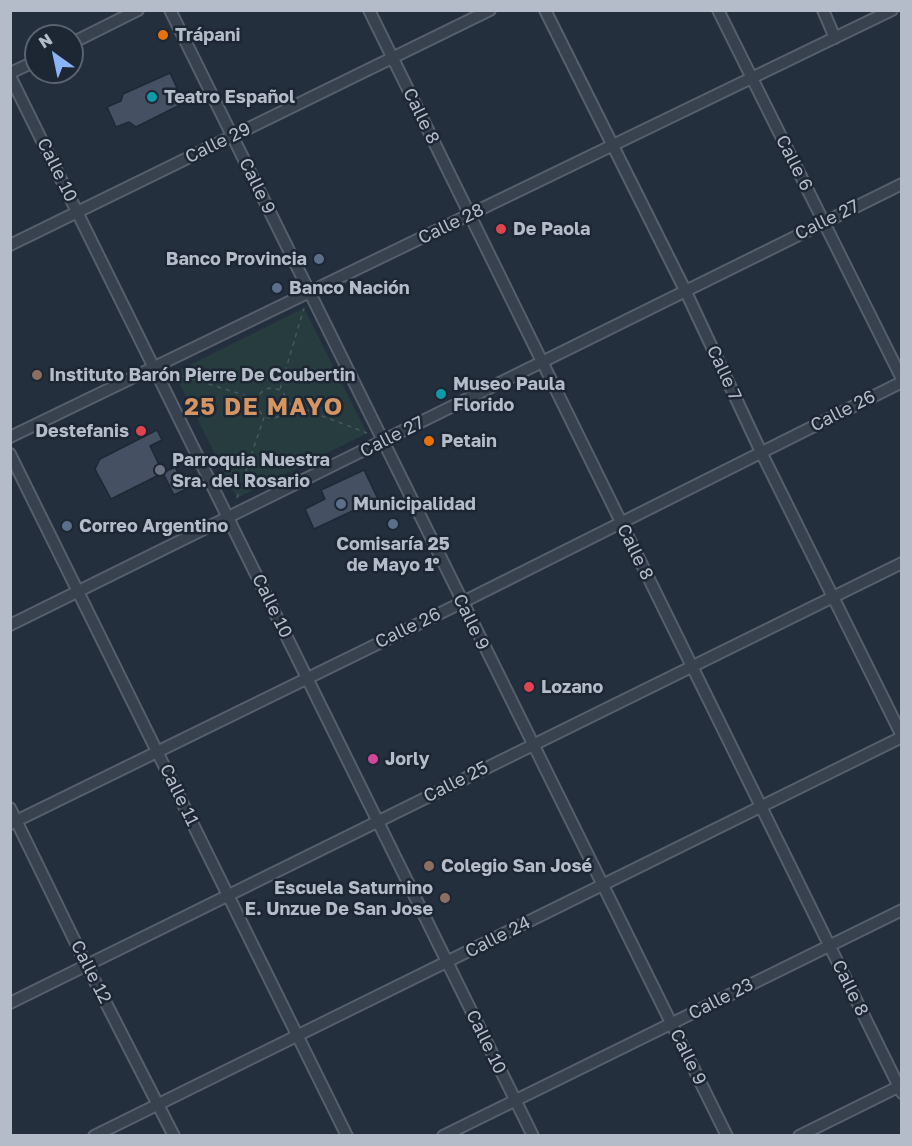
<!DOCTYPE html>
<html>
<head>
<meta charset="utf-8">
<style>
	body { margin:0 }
	#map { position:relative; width:912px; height:1146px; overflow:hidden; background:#242f3e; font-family:"Golos Text",sans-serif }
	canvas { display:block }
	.frame { position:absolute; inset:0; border:12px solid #b4bcc9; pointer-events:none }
	.north { position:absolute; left:24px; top:24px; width:60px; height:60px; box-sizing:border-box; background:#1d2633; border:2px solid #59626f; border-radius:50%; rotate:327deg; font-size:16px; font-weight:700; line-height:24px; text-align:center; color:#b4bcc9 }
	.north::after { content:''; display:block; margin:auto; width:21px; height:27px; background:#8ab4f8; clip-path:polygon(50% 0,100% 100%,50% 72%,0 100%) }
</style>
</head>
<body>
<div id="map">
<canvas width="912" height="1146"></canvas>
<div class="frame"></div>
<div class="north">N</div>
</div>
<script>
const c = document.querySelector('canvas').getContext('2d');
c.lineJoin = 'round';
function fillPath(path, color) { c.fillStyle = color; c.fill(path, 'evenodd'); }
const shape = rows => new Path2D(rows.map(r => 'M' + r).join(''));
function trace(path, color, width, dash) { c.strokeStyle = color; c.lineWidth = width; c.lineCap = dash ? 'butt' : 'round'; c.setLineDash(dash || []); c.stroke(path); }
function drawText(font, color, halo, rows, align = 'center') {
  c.font = font + ' "Golos Text",sans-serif'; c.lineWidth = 5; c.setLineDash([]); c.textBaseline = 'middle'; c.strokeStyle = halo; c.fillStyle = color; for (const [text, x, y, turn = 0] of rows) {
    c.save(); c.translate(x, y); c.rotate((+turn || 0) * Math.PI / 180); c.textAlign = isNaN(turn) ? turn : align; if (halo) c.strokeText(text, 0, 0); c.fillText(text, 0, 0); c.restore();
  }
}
fillPath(shape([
	[304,308,367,433,237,498,174,373]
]), '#263c3f');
const building = shape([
	[170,73,184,103,136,127,129,122,116,127,107,107,121,101,123,94,170,73],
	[157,430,162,440,150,446,163,473,175,467,186,489,174,495,163,473,111,499,95,469,100,459,157,430],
	[364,470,378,499,314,529,305,509,325,499,321,490,364,470]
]);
fillPath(building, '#455162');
trace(building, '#1f2835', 1.5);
const minor = shape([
	[170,10,727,1136],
	[369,10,902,1093],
	[545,10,686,292,761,452,902,736],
	[718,10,902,379],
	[823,10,835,38],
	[72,43,138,10],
	[10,73,36,61],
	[10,76,533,1136],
	[10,245,490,10],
	[10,437,892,10],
	[10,454,347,1136],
	[10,625,902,184],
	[10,808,87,966,174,1136],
	[10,824,461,603,902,382],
	[10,1003,902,563],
	[94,1136,902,737],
	[443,1136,902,910],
	[799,1136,902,1085]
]);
trace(minor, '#565f6c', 14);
trace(shape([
	[174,373,256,399],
	'257 403a15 15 0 1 1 30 0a15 15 0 1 1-30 0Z',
	[280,389,304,308],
	[288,403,367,433],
	[237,498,264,417]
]), '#44595c', 1.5, [4.5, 4.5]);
trace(minor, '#38414e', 10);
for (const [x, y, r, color] of [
	[163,35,6,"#e8710a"],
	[152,97,6,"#0f9aa8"],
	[501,229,6,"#e0444e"],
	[319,259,6,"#5c6f8a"],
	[277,288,6,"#5c6f8a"],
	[37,375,6,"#8d6e63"],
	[441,394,6,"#0f9aa8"],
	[141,431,6,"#e0444e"],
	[429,441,6,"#e8710a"],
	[160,470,6,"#6b7280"],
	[341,504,6,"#5c6f8a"],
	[393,524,6,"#5c6f8a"],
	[67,526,6,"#5c6f8a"],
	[529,687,6,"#e0444e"],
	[373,759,6,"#d1479c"],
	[429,866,6,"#8d6e63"],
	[445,898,6,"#8d6e63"]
]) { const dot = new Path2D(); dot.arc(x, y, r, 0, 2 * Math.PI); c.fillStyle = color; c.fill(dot); trace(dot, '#1d2633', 2); }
drawText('bold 18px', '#b4bcc9', '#1d2633', [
	["Trápani",175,35],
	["Teatro Español",164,97],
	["De Paola",513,229],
	["Banco Provincia",307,259,"right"],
	["Banco Nación",289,288],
	["Instituto Barón Pierre De Coubertin",49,375],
	["Museo Paula",453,384],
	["Florido",453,405],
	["Destefanis",129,431,"right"],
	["Petain",441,441],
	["Parroquia Nuestra",172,460],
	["Sra. del Rosario",172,481],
	["Municipalidad",353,504],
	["Correo Argentino",79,526],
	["Comisaría 25",393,544,"center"],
	["de Mayo 1°",393,565,"center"],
	["Lozano",541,687],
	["Jorly",385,759],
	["Colegio San José",441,866],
	["Escuela Saturnino",433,888,"right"],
	["E. Unzue De San Jose",433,909,"right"]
], 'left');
drawText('18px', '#b4bcc9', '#1d2633', [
	["Calle 8",421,116,64],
	["Calle 29",218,143,-26],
	["Calle 6",794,163,63],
	["Calle 10",57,170,64],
	["Calle 9",257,186,64],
	["Calle 27",827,220,-26],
	["Calle 28",451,224,-26],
	["Calle 7",724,373,65],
	["Calle 26",843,411,-27],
	["Calle 27",392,437,-27],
	["Calle 8",635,552,64],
	["Calle 10",272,606,64],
	["Calle 9",471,622,64],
	["Calle 26",408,628,-26],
	["Calle 25",456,782,-27],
	["Calle 11",179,795,64],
	["Calle 24",498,937,-27],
	["Calle 12",91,972,63],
	["Calle 8",850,988,64],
	["Calle 23",721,999,-27],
	["Calle 10",486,1042,64],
	["Calle 9",688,1057,64]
]);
c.letterSpacing = '1.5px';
drawText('bold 24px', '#d59563', '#1d2633', [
	["25 DE MAYO",264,407]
]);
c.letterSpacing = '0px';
</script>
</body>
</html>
